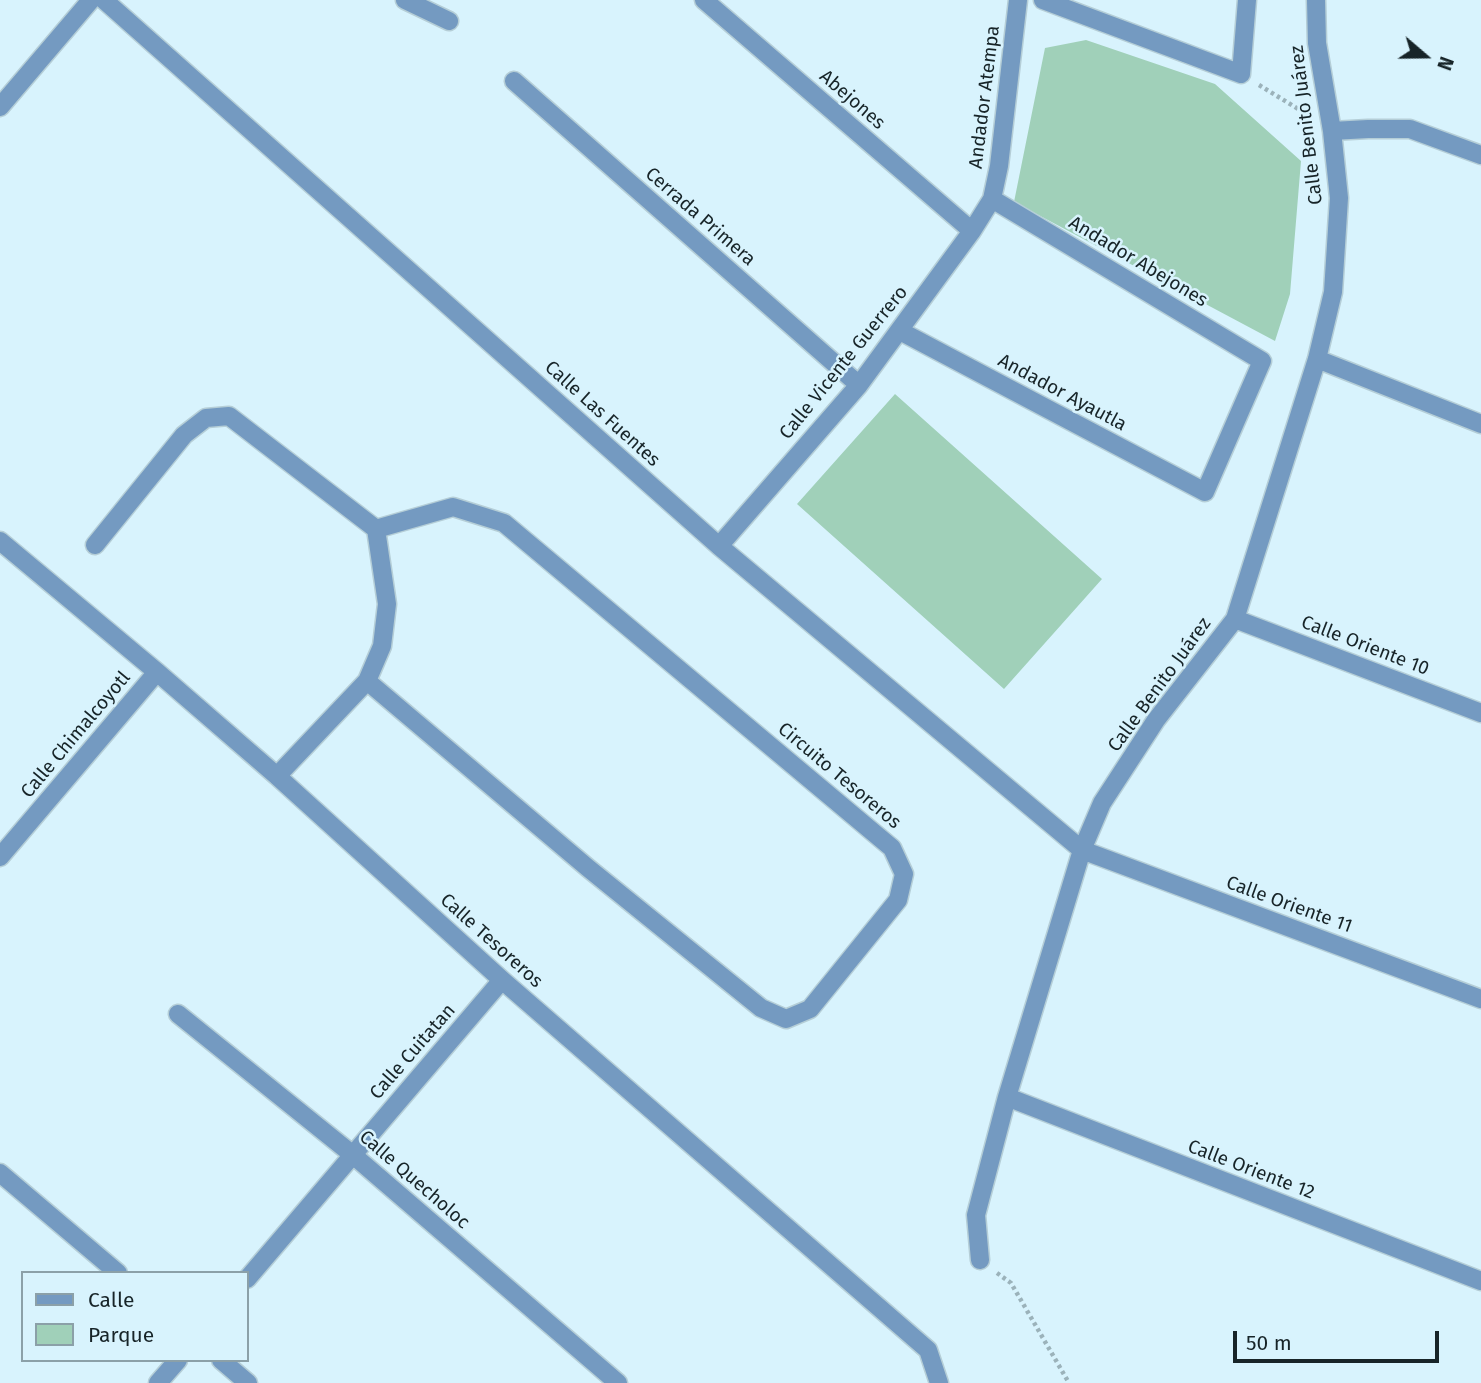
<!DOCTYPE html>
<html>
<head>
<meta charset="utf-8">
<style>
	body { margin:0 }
	#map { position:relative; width:1481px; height:1383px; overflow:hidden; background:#d8f3fd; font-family:"Fira Sans",sans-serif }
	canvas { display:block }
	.legend { position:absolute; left:21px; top:1271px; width:228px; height:91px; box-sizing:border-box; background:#d8f3fd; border:2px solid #8ba0a8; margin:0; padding:9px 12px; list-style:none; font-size:21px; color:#172428 }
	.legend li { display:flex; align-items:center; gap:14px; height:35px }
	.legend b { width:35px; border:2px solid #8ba0a8 }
	.north { position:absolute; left:1390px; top:21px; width:70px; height:70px; -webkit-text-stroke:5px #d8f3fd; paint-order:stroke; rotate:110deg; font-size:19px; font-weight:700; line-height:28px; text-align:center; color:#172428 }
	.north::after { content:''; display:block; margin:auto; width:24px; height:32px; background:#172428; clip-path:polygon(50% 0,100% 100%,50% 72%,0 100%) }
	.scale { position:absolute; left:1233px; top:1331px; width:206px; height:32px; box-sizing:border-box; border:4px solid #172428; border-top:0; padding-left:9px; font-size:21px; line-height:24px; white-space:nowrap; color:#172428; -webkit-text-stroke:5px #d8f3fd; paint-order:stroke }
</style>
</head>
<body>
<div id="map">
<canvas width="1481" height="1383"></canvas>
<ul class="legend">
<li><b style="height:9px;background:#749ac1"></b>Calle</li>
<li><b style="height:19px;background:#a0d0b9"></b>Parque</li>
</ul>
<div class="north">N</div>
<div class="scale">50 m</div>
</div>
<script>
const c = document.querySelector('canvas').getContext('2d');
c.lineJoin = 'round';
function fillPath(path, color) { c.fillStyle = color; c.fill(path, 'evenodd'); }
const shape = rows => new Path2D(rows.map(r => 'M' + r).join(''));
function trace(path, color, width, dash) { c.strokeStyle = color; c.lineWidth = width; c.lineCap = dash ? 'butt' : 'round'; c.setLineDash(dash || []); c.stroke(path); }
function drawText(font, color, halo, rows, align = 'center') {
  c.font = font + ' "Fira Sans",sans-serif'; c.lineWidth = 5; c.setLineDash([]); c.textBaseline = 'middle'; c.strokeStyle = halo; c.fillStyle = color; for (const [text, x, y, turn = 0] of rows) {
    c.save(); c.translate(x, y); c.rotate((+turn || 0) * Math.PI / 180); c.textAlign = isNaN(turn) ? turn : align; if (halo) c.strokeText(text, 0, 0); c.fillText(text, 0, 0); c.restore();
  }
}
fillPath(shape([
	[1086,40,1215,84,1301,161,1290,294,1275,341,1014,202,1045,48],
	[895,394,1102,579,1004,689,797,504]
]), '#a0d0b9');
const minor = shape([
	[104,0,719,546,1082,850,1481,999],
	[405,0,449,21],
	[704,0,972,231],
	[1043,0,1241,74,1247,0],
	[514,81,859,385],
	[0,107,91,0],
	[1332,131,1368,129,1410,129,1481,155],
	[900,331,1205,492,1262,361,992,199],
	[1317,359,1481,424],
	[0,541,157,672,277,776,502,980,928,1350,939,1383],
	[95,545,184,435,206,418,229,416,376,529,387,604,382,646,367,681,277,776],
	[719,546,859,385,972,231,992,199,999,166,1018,0],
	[1235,619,1481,713],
	[367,681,588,868,761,1008,786,1019,810,1009,898,900,904,874,892,848,504,523,453,507,376,529],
	[0,857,157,672],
	[178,1014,353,1155,618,1383],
	[1007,1097,1481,1281],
	[0,1173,118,1273],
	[980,1260,976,1215,1007,1097,1082,850,1102,803,1156,720,1235,619,1317,359,1333,292,1339,198,1332,131,1317,43,1316,0],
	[247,1279,502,980],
	[221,1360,248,1383],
	[158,1383,178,1360]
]);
trace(minor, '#b5ced7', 21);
trace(shape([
	[1259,85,1308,115],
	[997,1273,1011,1283,1069,1383]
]), '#9bb2ba', 4.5, [3.5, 3.5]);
trace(minor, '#749ac1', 18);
drawText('19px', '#172428', '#d8f3fd', [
	["Andador Atempa",985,97,-83],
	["Abejones",852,100,41],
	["Calle Benito Juárez",1307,125,-97],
	["Cerrada Primera",700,217,41],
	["Andador Abejones",1138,262,31],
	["Calle Vicente Guerrero",844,363,-51],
	["Andador Ayautla",1062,393,28],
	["Calle Las Fuentes",602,414,42],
	["Calle Oriente 10",1365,646,21],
	["Calle Benito Juárez",1160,685,-54],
	["Calle Chimalcoyotl",76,735,-50],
	["Circuito Tesoreros",839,776,40],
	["Calle Oriente 11",1289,905,20],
	["Calle Tesoreros",491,941,42],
	["Calle Cuitatan",413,1052,-49],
	["Calle Oriente 12",1251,1170,21],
	["Calle Quecholoc",414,1180,41]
]);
</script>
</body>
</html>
